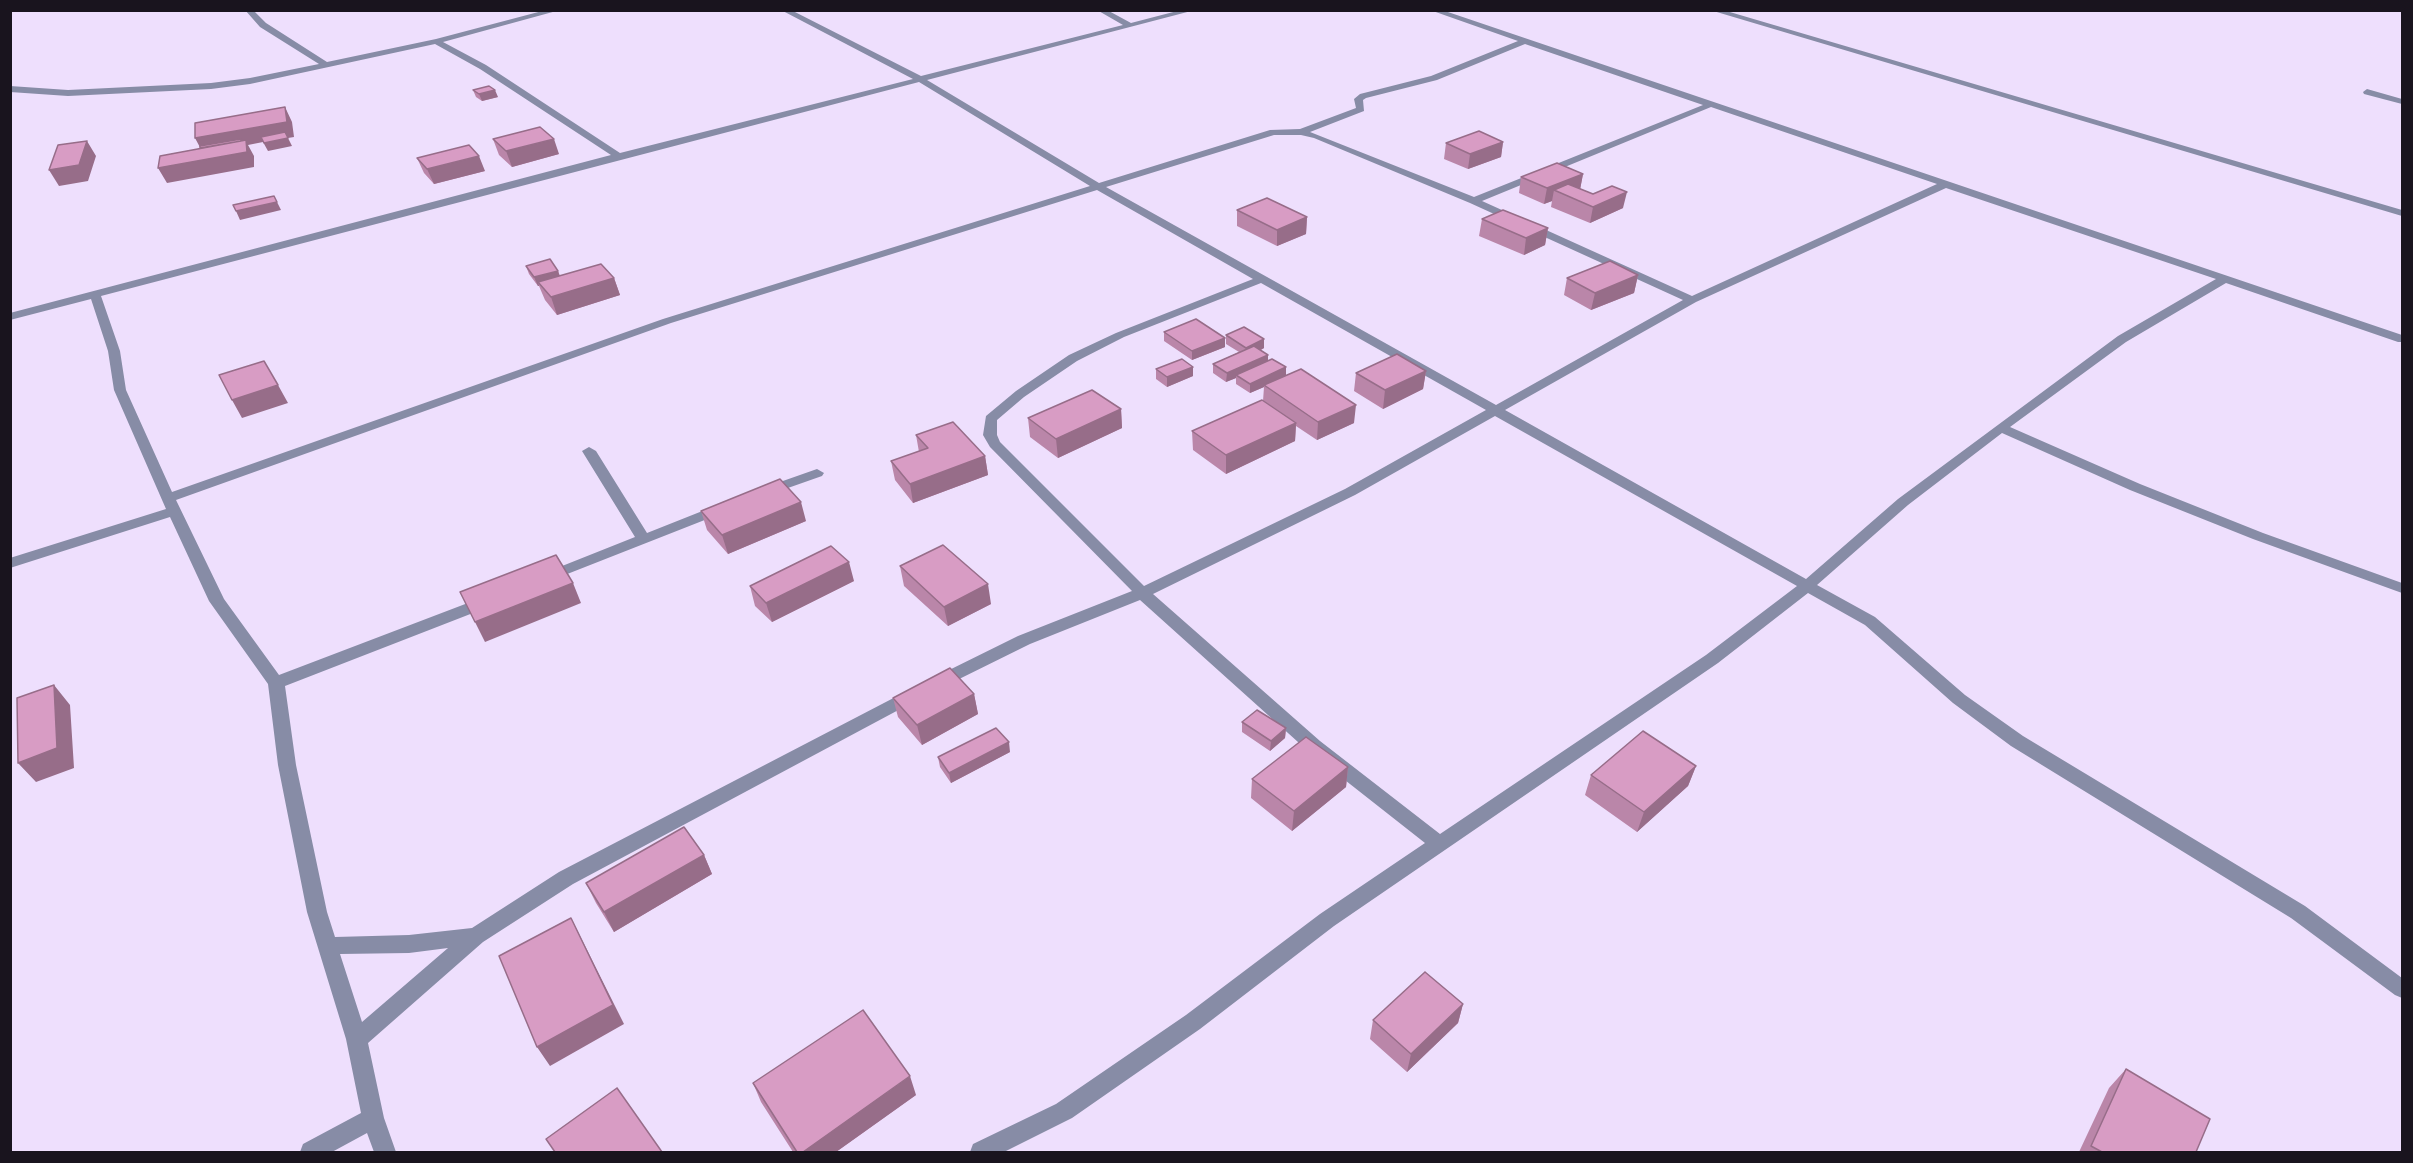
<!DOCTYPE html>
<html>
<head>
<meta charset="utf-8">
<style>
	body { margin:0 }
	#map { position:relative; width:2413px; height:1163px; overflow:hidden; background:#eedffd; font-family:Manrope,sans-serif }
	canvas { display:block }
	.frame { position:absolute; inset:0; border:12px solid #19141e; pointer-events:none }
</style>
</head>
<body>
<div id="map">
<canvas width="2413" height="1163"></canvas>
<div class="frame"></div>
</div>
<script>
const c = document.querySelector('canvas').getContext('2d');
c.lineJoin = 'round';
const shape = rows => new Path2D(rows.map(r => 'M' + r).join(''));
function fillPath(path, color) { c.fillStyle = color; c.fill(path, 'evenodd'); }
function trace(path, color, width, dash) { c.strokeStyle = color; c.lineWidth = width; c.lineCap = dash ? 'butt' : 'round'; c.setLineDash(dash || []); c.stroke(path); }
fillPath(shape([
	[245,10,253,10,266,23,327,62,436,39,546,10,560,10,443,42,486,65,620,153,913,79,781,10,791,10,921,76,1123,25,1097,10,1107,10,1131,23,1181,10,1195,10,927,80,1099,183,1270,130,1300,129,1356,108,1354,99,1360,94,1431,76,1518,41,1430,10,1442,10,2402,335,2402,342,2398,342,2226,283,2126,342,2010,427,2140,484,2263,533,2402,583,2402,593,2253,539,2130,490,2002,433,1908,505,1817,585,1875,617,1965,695,2023,736,2305,906,2402,978,2402,998,2395,995,2291,918,2011,746,1953,703,1865,625,1808,593,1718,663,1334,926,1200,1029,1072,1118,1004,1152,970,1152,973,1144,1056,1104,1186,1015,1320,914,1425,843,1308,751,1140,600,1030,644,943,687,931,687,929,683,931,679,1018,636,1132,591,990,447,983,435,986,416,1016,391,1069,355,1116,333,1253,279,1097,190,671,323,176,500,224,599,279,675,481,598,491,598,494,602,491,606,285,686,296,765,327,912,335,937,409,935,472,928,559,872,907,691,913,689,919,691,921,695,919,699,573,884,483,942,368,1043,384,1118,396,1152,374,1152,367,1133,332,1152,300,1152,303,1144,361,1113,346,1039,307,912,278,765,268,684,209,601,170,517,10,568,10,558,166,509,114,390,108,351,91,299,10,320,10,313,611,155,480,69,435,44,250,84,211,89,68,96,10,92,10,86,68,90,211,83,250,78,319,64,260,27,245,10],
	[1525,44,1703,105,1474,197,1310,132,1364,111,1363,100,1366,98,1437,80,1525,44],
	[919,82,1090,186,663,319,172,492,126,390,120,351,101,296,919,82],
	[1711,107,1937,184,1692,296,1482,201,1711,107],
	[1274,135,1301,135,1314,138,1470,203,1683,300,1496,405,1106,187,1274,135],
	[1946,188,2216,279,2118,336,1898,499,1806,579,1505,410,1696,302,1946,188],
	[1261,283,1486,410,1345,489,1144,586,1000,442,997,435,997,420,1024,397,1077,361,1124,337,1261,283],
	[1495,416,1797,586,1706,655,1440,834,1320,741,1153,594,1355,495,1495,416],
	[448,948,362,1022,340,954,409,953,448,948],
	[1710,10,1723,10,2402,210,2402,216,1710,10],
	[2367,89,2402,99,2402,104,2364,94,2363,92,2367,89],
	[589,447,596,451,647,533,715,506,720,505,727,509,725,512,552,580,542,580,540,577,542,574,635,537,582,451,589,447],
	[817,469,824,473,822,476,768,495,761,491,763,488,817,469]
]), '#878ca6');
fillPath(shape([
	[473,90,498,97,482,101,476,97],
	[493,139,559,154,512,167,499,155],
	[1503,142,1501,157,1468,169,1444,159,1446,143],
	[417,158,485,171,434,184,424,173],
	[1583,174,1580,189,1623,208,1590,223,1551,207,1552,201,1544,204,1519,193,1521,177],
	[1237,210,1307,217,1306,234,1277,246,1237,226],
	[1482,219,1548,228,1545,245,1524,255,1479,236],
	[526,266,558,271,560,276,614,278,620,295,557,315,545,300,539,286,538,286,529,274],
	[1638,275,1634,293,1591,310,1564,295,1567,278],
	[1164,332,1225,347,1192,360,1164,341],
	[1226,335,1264,348,1261,350,1268,355,1268,360,1286,375,1354,423,1317,440,1296,426,1295,441,1226,474,1193,450,1192,431,1263,401,1264,387,1250,393,1236,384,1236,378,1226,382,1213,373,1213,364,1239,352,1226,344],
	[1156,369,1193,376,1167,387,1156,379],
	[1426,371,1423,389,1383,409,1354,391,1356,373],
	[1121,409,1122,428,1058,458,1030,437,1028,418],
	[916,435,985,456,988,475,913,503,895,480,891,461,919,452],
	[701,511,806,521,728,554,707,530],
	[900,566,991,604,948,626,904,586],
	[854,581,772,622,755,606,750,586],
	[974,694,978,714,922,745,898,717,893,698],
	[1242,722,1286,728,1285,738,1270,751,1242,732],
	[1010,752,951,783,940,767,938,757],
	[1696,766,1688,786,1637,832,1585,795,1591,775],
	[1348,767,1346,787,1292,831,1251,798,1252,779],
	[704,855,712,874,614,932,596,903,586,883],
	[1463,1004,1458,1023,1407,1072,1370,1039,1373,1020],
	[2126,1069,2196,1152,2079,1152,2109,1088],
	[753,1083,916,1095,836,1152,793,1152,761,1102]
]), '#ba86a9');
fillPath(shape([
	[495,90,498,97,482,101,479,94],
	[285,107,292,122,294,137,288,138,292,146,268,151,263,142,248,145,254,156,254,167,167,183,158,168,203,153,195,138],
	[554,139,559,154,512,167,506,151],
	[87,141,96,156,88,181,59,186,49,170],
	[1503,142,1501,157,1468,169,1470,154],
	[479,156,485,171,434,184,427,169],
	[1583,174,1580,190,1554,190,1552,201,1544,204,1547,188],
	[1627,192,1623,208,1590,223,1593,207],
	[277,202,281,210,240,220,236,211],
	[1307,217,1306,234,1277,246,1277,230],
	[1548,228,1545,245,1524,255,1526,238],
	[558,271,561,280,538,282,539,286,538,286,534,277],
	[1638,275,1634,293,1591,310,1595,293],
	[614,278,620,295,557,315,551,297],
	[1225,338,1225,347,1192,360,1192,351],
	[1264,339,1264,348,1246,357,1246,348],
	[1268,355,1268,364,1236,375,1236,378,1226,382,1227,373],
	[1193,367,1193,376,1167,387,1167,377],
	[1286,367,1286,376,1264,385,1264,387,1250,393,1250,384],
	[1426,371,1423,389,1383,409,1385,390],
	[278,385,288,403,242,418,232,400],
	[1356,405,1354,423,1317,440,1318,422],
	[1121,409,1122,428,1058,458,1056,439],
	[1296,423,1295,441,1226,474,1226,455],
	[985,456,988,475,913,503,910,484],
	[801,502,806,521,728,554,722,535],
	[849,562,854,581,772,622,766,603],
	[573,583,581,603,485,642,475,622],
	[988,584,991,604,948,626,944,607],
	[54,685,70,705,74,768,36,782,18,763],
	[974,694,978,714,922,745,917,725],
	[1286,728,1285,738,1270,751,1271,741],
	[1009,742,1010,752,951,783,949,773],
	[1696,766,1688,786,1637,832,1644,812],
	[1348,767,1346,787,1292,831,1294,811],
	[704,855,712,874,614,932,604,912],
	[571,918,624,1024,550,1066,537,1047],
	[1463,1004,1458,1023,1407,1072,1411,1054],
	[910,1076,916,1095,836,1152,803,1152]
]), '#976d89');
const building = shape([
	[489,86,495,90,479,94,473,90,489,86],
	[285,107,287,122,195,138,195,123,285,107],
	[540,127,554,139,506,151,493,139,540,127],
	[1479,131,1503,142,1470,154,1446,143,1479,131],
	[285,132,288,138,264,143,261,137,285,132],
	[241,139,241,141,200,148,200,146,241,139],
	[246,140,247,152,158,168,160,156,246,140],
	[87,141,79,165,49,170,58,145,87,141],
	[469,145,479,156,427,169,417,158,469,145],
	[1557,163,1583,174,1547,188,1521,177,1557,163],
	[1568,184,1593,194,1612,186,1627,192,1593,207,1554,190,1568,184],
	[274,196,277,202,236,211,233,205,274,196],
	[1267,198,1307,217,1277,230,1237,210,1267,198],
	[1503,210,1548,228,1526,238,1482,219,1503,210],
	[550,259,558,271,534,277,526,266,550,259],
	[1610,261,1638,275,1595,293,1567,278,1610,261],
	[601,264,614,278,551,297,538,282,601,264],
	[1196,319,1225,338,1192,351,1164,332,1196,319],
	[1244,327,1264,339,1246,348,1226,335,1244,327],
	[1254,346,1268,355,1227,373,1213,364,1254,346],
	[1397,354,1426,371,1385,390,1356,373,1397,354],
	[1182,359,1193,367,1167,377,1156,369,1182,359],
	[1272,359,1286,367,1250,384,1236,375,1272,359],
	[264,361,278,385,232,400,219,375,264,361],
	[1301,369,1356,405,1318,422,1264,385,1301,369],
	[1092,390,1121,409,1056,439,1028,418,1092,390],
	[1262,400,1296,423,1226,455,1192,431,1262,400],
	[953,422,985,456,910,484,891,461,928,448,916,435,953,422],
	[780,479,801,502,722,535,701,511,780,479],
	[943,545,988,584,944,607,900,566,943,545],
	[831,546,849,562,766,603,750,586,831,546],
	[556,555,573,583,475,622,460,592,556,555],
	[950,668,974,694,917,725,893,698,950,668],
	[54,685,57,748,18,763,17,698,54,685],
	[1257,710,1286,728,1271,741,1242,722,1257,710],
	[996,728,1009,742,949,773,938,757,996,728],
	[1643,731,1696,766,1644,812,1591,775,1643,731],
	[1306,737,1348,767,1294,811,1252,779,1306,737],
	[684,827,704,855,604,912,586,883,684,827],
	[571,918,613,1005,537,1047,499,956,571,918],
	[1425,972,1463,1004,1411,1054,1373,1020,1425,972],
	[863,1010,910,1076,803,1152,797,1152,753,1083,863,1010],
	[2126,1069,2210,1119,2196,1152,2102,1152,2091,1146,2126,1069],
	[617,1088,662,1152,555,1152,546,1139,617,1088]
]);
fillPath(building, '#d89cc4');
trace(building, '#976d89', 1.5);
</script>
</body>
</html>
